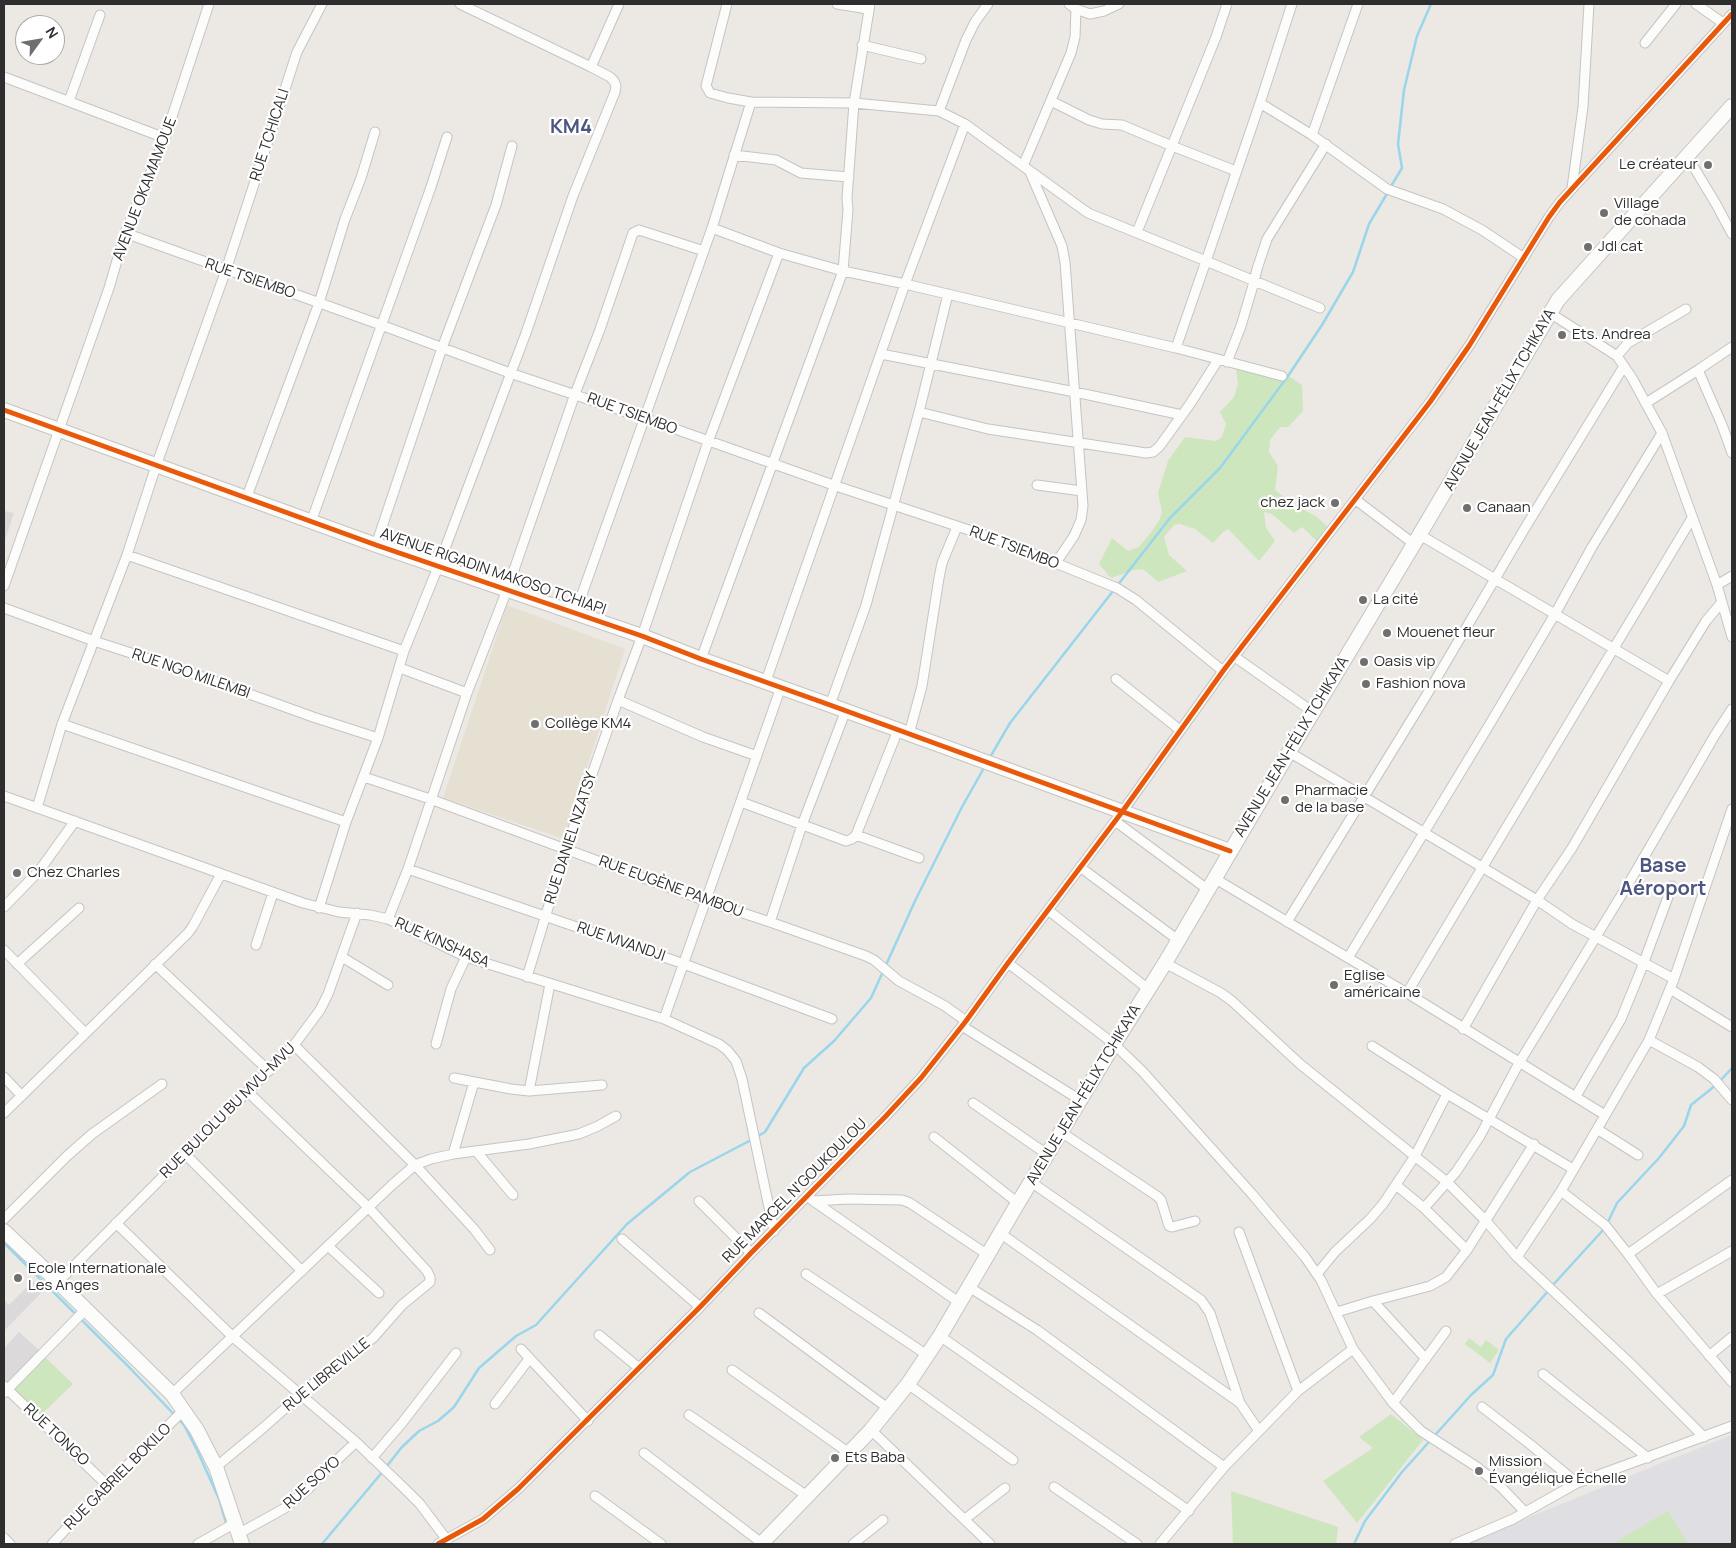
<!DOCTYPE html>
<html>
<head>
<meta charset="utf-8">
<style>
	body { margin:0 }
	#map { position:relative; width:1736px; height:1548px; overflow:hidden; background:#ece8e4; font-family:Manrope,sans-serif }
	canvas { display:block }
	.frame { position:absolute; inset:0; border:5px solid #2e2e2e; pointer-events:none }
	.north { position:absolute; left:15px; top:15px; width:50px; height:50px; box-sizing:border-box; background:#fff; border:1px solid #ababab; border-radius:50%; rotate:58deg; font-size:14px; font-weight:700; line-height:20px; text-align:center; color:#2e2e2e }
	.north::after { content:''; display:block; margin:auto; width:18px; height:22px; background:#706f6e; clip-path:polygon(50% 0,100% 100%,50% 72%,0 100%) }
</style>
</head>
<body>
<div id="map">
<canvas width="1736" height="1548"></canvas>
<div class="frame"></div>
<div class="north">N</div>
</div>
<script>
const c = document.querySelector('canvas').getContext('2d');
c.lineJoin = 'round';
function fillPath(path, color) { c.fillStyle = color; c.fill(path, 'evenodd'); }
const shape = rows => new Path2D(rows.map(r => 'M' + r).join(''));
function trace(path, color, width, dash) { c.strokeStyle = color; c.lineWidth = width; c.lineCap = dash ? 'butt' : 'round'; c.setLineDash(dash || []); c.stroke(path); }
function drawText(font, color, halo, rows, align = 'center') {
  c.font = font + ' Manrope,sans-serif'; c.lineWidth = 4.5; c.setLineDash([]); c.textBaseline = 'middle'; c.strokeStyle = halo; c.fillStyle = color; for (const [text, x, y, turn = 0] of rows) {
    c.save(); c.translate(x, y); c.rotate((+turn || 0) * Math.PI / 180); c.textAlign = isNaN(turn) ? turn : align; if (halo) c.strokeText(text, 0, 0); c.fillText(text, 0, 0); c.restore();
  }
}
fillPath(shape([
	[4,511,14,513,4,543],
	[33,1281,43,1291,4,1331,4,1301,5,1301,9,1305],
	[19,1332,40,1351,8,1384,4,1380,4,1348]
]), '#dcd9db');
fillPath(shape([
	[507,605,625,649,564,839,443,798]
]), '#e6e0d3');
fillPath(shape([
	[1732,1435,1732,1544,1464,1544,1659,1464]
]), '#dfdee2');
fillPath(shape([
	[1235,363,1284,373,1302,385,1303,411,1288,427,1280,427,1270,440,1269,452,1278,466,1275,490,1290,502,1317,517,1331,530,1320,544,1302,527,1294,533,1272,514,1264,512,1266,528,1275,541,1259,561,1228,529,1223,532,1213,543,1195,529,1180,524,1174,525,1164,537,1169,555,1187,571,1158,582,1143,569,1134,570,1111,578,1099,564,1112,538,1128,551,1139,547,1152,531,1160,519,1162,511,1158,493,1168,461,1185,437,1216,441,1222,437,1226,424,1220,412,1234,397,1238,383],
	[1469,1338,1481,1347,1486,1340,1499,1350,1490,1363,1465,1344],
	[44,1356,73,1384,40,1416,14,1390,15,1385],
	[1391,1414,1423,1440,1357,1523,1323,1481,1373,1448,1359,1437],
	[1231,1491,1338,1527,1336,1544,1233,1544],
	[1668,1511,1688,1544,1618,1544,1617,1541]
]), '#cee6be');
trace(shape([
	[1390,188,1402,168,1398,144,1404,90,1417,36,1431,4],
	[989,759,1010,723,1170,518,1220,468,1288,376,1322,325,1353,272,1369,224,1388,192],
	[1720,1081,1732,1068],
	[758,1136,765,1132,804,1068,834,1041,871,998,915,901,962,807,985,766],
	[1607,1224,1617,1203,1659,1158,1684,1126,1691,1105,1716,1085],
	[4,1243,128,1366,184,1425,197,1450,219,1499,227,1526],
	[1552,1286,1604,1229],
	[322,1544,379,1476,402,1447,419,1431,438,1421,454,1407,479,1368,516,1336,536,1325,627,1224,690,1172,753,1139],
	[1354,1544,1365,1521,1402,1472,1471,1395,1493,1375,1506,1339,1549,1290]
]), '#99d6ec', 2.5);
const street = shape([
	[727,4,706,86,710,93,728,98,751,102,854,103,939,111,965,124,1088,213,1206,261,1176,348],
	[837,4,868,9],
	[1069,4,1076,9,1090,14,1104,11,1119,4],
	[1292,4,1260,103,1206,261,1320,308],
	[1696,4,1723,23],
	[1645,43,1676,4],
	[862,45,921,59],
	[591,67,619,4],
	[4,77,165,138],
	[69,101,100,15],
	[1051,101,1089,120,1102,124,1122,125,1172,146,1236,171],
	[1260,103,1312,135,1387,189,1443,209,1482,230,1524,258],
	[939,111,966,40,975,22,988,4],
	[1312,135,1358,4],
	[734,155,776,160,801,173,849,177],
	[1687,156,1716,204,1732,234],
	[1023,166,1071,53,1075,37,1076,9],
	[1030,172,1062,246,1065,262,1083,506,1081,520,1074,536,1055,564],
	[1572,188,1583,107,1589,4],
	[712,228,779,253,843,271,905,284,1176,348,1282,376],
	[1137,232,1216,37,1227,4],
	[125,233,381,325,510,373,644,418,836,486,999,540,1117,588,1136,600,1223,671],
	[1550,313,1617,356,1632,378,1662,433,1717,585,1732,637],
	[881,354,1075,392,1182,415],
	[1617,356,1628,343,1686,309],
	[1227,362,1241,326,1254,282,1257,269,1267,239,1326,144],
	[1698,370,1722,425,1732,453],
	[1646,403,1698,370,1732,347],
	[919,412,988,429,1146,453,1153,452,1159,447,1190,404,1218,360],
	[1037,485,1082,491],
	[246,499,319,303,345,219,361,178,375,132],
	[1356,500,1414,544],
	[311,522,431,187,447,137],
	[1420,535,1669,681],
	[376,545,442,348,496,205,512,146],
	[127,555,404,651],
	[1717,585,1732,576],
	[4,586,109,288,125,233,165,138,209,4],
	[4,608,94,641,183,670,313,717,378,738],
	[575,614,712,228,751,102],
	[1235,657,1313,712],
	[701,659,843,271,848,210,847,198,854,103,870,4],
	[400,668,467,693],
	[1116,679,1180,730],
	[766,681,905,284,965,124],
	[618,700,703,737,757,756],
	[830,705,866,605,919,412,948,294],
	[62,724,346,822],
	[909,734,922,686,939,578,942,563,957,527],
	[1289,752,1537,900,1572,924,1674,979],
	[364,777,430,799,706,901,770,922,866,956,874,960,899,981,945,1006,966,1021],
	[4,796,303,903,339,912,370,915,388,919,466,957,664,1019,719,1044,727,1050,736,1061,742,1079,774,1231],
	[741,802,846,841,852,839,856,835,898,730],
	[37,808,62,724,127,555,156,466,226,270,297,52,322,4],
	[1115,821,1207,889],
	[856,835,919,858],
	[1080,867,1178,940],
	[408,869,684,964,832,1019],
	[1214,878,1407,993,1605,1115],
	[4,907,39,871,75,821],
	[319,908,346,822,378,738,404,651,438,567,526,333,573,196,615,92,616,86,614,81,610,77,591,67,460,4],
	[1048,910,1148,989],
	[388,919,408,869,467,693,507,590,575,394,599,332,633,233,639,230,704,251],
	[770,922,802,825,846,710],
	[1287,922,1426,696,1525,528,1624,366],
	[256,945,273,893],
	[4,950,85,1033],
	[342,957,388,985],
	[1348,958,1488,727,1555,614,1592,547,1662,433],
	[1008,963,1114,1044,1143,1072,1252,1194,1305,1257,1321,1280,1353,1349,1393,1403,1421,1431,1477,1467,1501,1487,1525,1512],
	[1165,963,1221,993,1232,1001,1300,1064,1447,1182,1486,1221,1517,1257,1631,1364,1704,1437],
	[17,964,79,908],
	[155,964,269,1071],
	[527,977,566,849,618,700,642,636,708,442,779,253],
	[1670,989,1732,1027],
	[1407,993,1692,518],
	[664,1019,781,687],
	[962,1026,1080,1100],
	[1463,1029,1537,900,1572,848,1669,681,1706,621,1722,602],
	[1649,1040,1698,1067,1714,1079,1732,1100],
	[436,1044,451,989,466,957],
	[294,1045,415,1165,474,1229,490,1250],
	[1372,1046,1447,1094,1573,1169],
	[4,1077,21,1095],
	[454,1078,511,1089,529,1091,602,1085],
	[529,1091,550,984],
	[1576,1096,1621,1019,1641,970,1672,886],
	[973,1103,1048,1155],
	[4,1113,188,933,193,926,221,874],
	[1597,1129,1638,1155],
	[1061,1132,1157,1196,1161,1200,1169,1226,1172,1227,1195,1221],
	[934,1137,1018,1203],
	[476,1151,513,1195],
	[453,1154,474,1082],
	[186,1155,302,1271],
	[1031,1182,1201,1300,1210,1313,1240,1403],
	[1396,1185,1424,1208,1467,1250],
	[1561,1191,1605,1225,1628,1254,1657,1294,1732,1382],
	[812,1200,960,1303],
	[699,1201,751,1253],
	[813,1201,848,1199,902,1200,910,1203,988,1255],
	[1424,1208,1456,1172,1480,1136,1519,1063,1633,876,1715,735,1732,709],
	[4,1219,67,1156,92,1134,162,1084],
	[116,1223,233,1337,356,1442,405,1489,420,1504,447,1540],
	[1239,1232,1298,1391],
	[1000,1233,1240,1403,1259,1431],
	[622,1239,700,1307],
	[328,1246,379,1293],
	[1628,1254,1732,1180],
	[1517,1257,1561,1191,1649,1040,1674,979,1732,809],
	[806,1274,927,1355],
	[1317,1274,1335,1252,1370,1219,1383,1204,1415,1156,1447,1094],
	[58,1282,294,1045,320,1010,328,994,357,913],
	[969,1287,1037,1330,1224,1467],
	[1657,1294,1732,1251],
	[1373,1301,1426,1359],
	[1337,1312,1373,1301,1430,1286,1446,1277,1467,1250,1534,1144],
	[759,1313,889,1409],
	[599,1335,639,1368],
	[940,1336,1189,1511],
	[521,1349,588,1421],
	[1709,1356,1732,1337],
	[732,1370,849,1453],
	[1543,1374,1648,1458],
	[908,1384,1013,1460],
	[4,1386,107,1485],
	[4,1393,86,1309],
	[172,1394,392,1185,415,1165,431,1159,453,1154,529,1144,579,1134,598,1126,616,1116],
	[1393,1403,1446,1331],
	[495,1404,529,1359],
	[1482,1407,1531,1445,1577,1483],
	[689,1415,807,1496],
	[871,1430,990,1544],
	[644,1453,763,1544],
	[372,1458,402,1423,456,1353],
	[216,1467,263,1428,316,1381,373,1338,402,1305,430,1282,430,1277,427,1271,368,1207,248,1092],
	[1054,1487,1137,1544],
	[595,1496,661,1544],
	[965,1519,1005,1488],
	[238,1534,285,1508,308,1489,319,1477,356,1442],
	[4,1538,10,1544],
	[52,1544,107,1485,184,1410],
	[198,1544,235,1523],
	[438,1544,483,1519,518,1489,700,1307,751,1253,885,1117,921,1078,966,1021,1008,963,1122,812,1223,671,1430,402,1469,346,1549,217,1560,202,1732,14],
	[853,1544,883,1520],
	[1160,1544,1224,1467,1298,1391,1353,1349],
	[1455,1544,1513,1519,1577,1483,1732,1426]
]);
const secondary = shape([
	[4,410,376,545,642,636,701,659,830,705,1230,851],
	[4,1231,58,1282,172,1394,197,1430,216,1467,242,1544],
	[761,1544,871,1430,908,1384,940,1336,1018,1203,1114,1044,1165,963,1289,752,1414,544,1558,300,1732,106]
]);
trace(street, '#c5c4c5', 11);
trace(secondary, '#c5c4c5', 16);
trace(street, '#fcfcfb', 9);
trace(secondary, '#fcfcfb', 14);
trace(shape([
	[4,410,376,545,642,636,701,659,830,705,1230,851],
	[438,1544,483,1519,518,1489,700,1307,751,1253,885,1117,921,1078,966,1021,1008,963,1122,812,1223,671,1430,402,1469,346,1549,217,1560,202,1732,14]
]), '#e8590c', 5);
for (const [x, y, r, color] of [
	[1708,165,5,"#706f6e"],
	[1604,213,5,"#706f6e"],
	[1588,247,5,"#706f6e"],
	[1562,335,5,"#706f6e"],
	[1335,503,5,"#706f6e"],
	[1467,508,5,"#706f6e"],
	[1363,600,5,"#706f6e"],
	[1387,633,5,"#706f6e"],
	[1364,662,5,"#706f6e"],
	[1366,684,5,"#706f6e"],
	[535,724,5,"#706f6e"],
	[1285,800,5,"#706f6e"],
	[17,873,5,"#706f6e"],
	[1334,985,5,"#706f6e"],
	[18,1278,5,"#706f6e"],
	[835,1458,5,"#706f6e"],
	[1479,1471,5,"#706f6e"]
]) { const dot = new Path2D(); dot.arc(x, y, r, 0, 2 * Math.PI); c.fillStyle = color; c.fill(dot); trace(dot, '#fff', 2); }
drawText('15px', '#2e2e2e', '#fff', [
	["RUE TCHICALI",270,135,-72],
	["AVENUE OKAMAMOUE",145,189,-69],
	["RUE TSIEMBO",250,279,19],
	["AVENUE JEAN-FÉLIX TCHIKAYA",1500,400,-60],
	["RUE TSIEMBO",632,414,20],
	["RUE TSIEMBO",1014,548,21],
	["AVENUE RIGADIN MAKOSO TCHIAPI",493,572,19],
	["RUE NGO MILEMBI",191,674,19],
	["AVENUE JEAN-FÉLIX TCHIKAYA",1292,747,-59],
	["RUE DANIEL NZATSY",571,838,-72],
	["RUE EUGÈNE PAMBOU",671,887,20],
	["RUE MVANDJI",621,942,19],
	["RUE KINSHASA",442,943,24],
	["AVENUE JEAN-FÉLIX TCHIKAYA",1084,1095,-59],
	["RUE BULOLU BU MVU-MVU",228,1111,-45],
	["RUE MARCEL N'GOUKOULOU",795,1191,-45],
	["RUE LIBREVILLE",327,1375,-39],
	["RUE TONGO",56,1435,43],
	["RUE GABRIEL BOKILO",118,1477,-45],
	["RUE SOYO",312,1483,-42]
]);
drawText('15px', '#2e2e2e', '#fff', [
	["Le créateur",1698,165,"right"],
	["Village",1614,204],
	["de cohada",1614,221],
	["Jdl cat",1598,247],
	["Ets. Andrea",1572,335],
	["chez jack",1325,503,"right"],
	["Canaan",1477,508],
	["La cité",1373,600],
	["Mouenet fleur",1397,633],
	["Oasis vip",1374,662],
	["Fashion nova",1376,684],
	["Collège KM4",545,724],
	["Pharmacie",1295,791],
	["de la base",1295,808],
	["Chez Charles",27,873],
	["Eglise",1344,976],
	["américaine",1344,993],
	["Ecole Internationale",28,1269],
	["Les Anges",28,1286],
	["Ets Baba",845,1458],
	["Mission",1489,1462],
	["Évangélique Échelle",1489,1479]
], 'left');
drawText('bold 20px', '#4d5680', '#fff', [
	["KM4",571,127],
	["Base",1663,866],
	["Aéroport",1663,889]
]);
</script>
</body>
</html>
